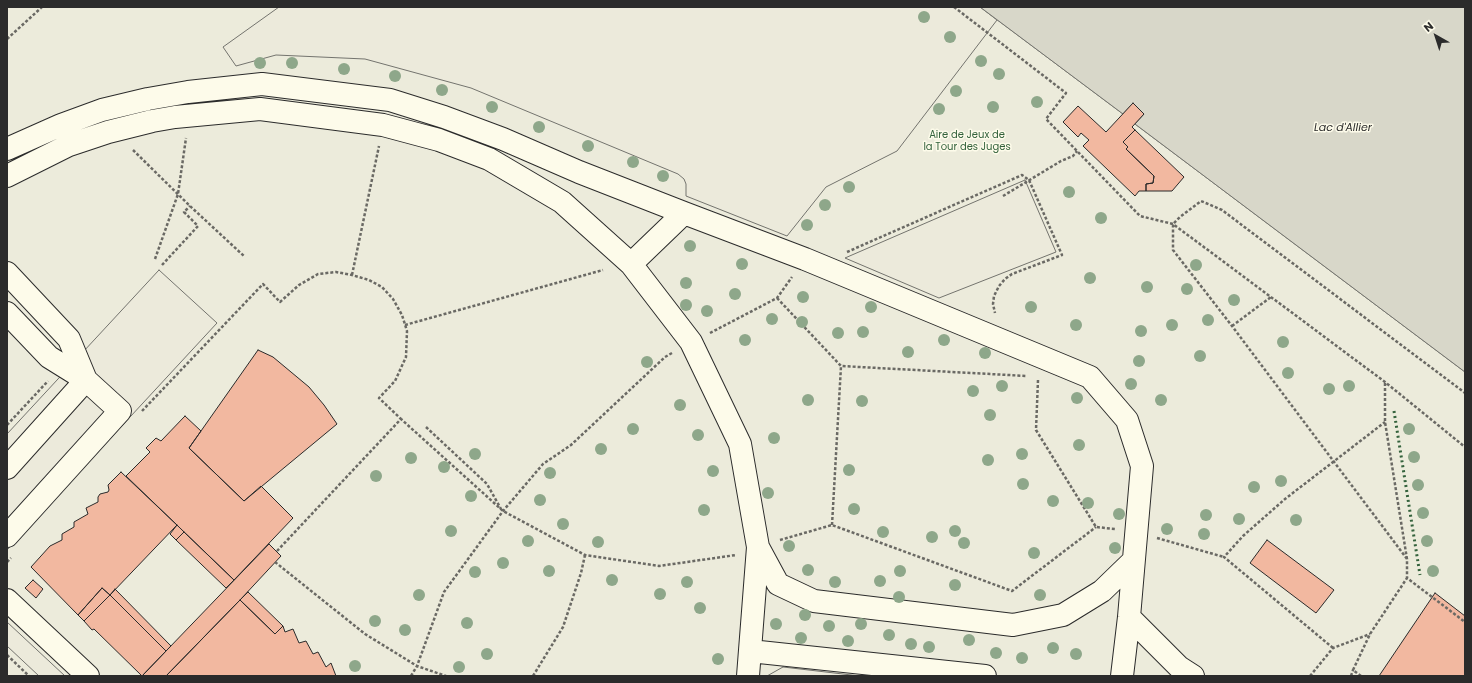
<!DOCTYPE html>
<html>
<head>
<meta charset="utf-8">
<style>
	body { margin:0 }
	#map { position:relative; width:1472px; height:683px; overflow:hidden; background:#fdfbea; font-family:Poppins,sans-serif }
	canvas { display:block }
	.frame { position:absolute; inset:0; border:8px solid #2b2b2b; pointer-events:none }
	.north { position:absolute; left:1416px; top:16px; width:40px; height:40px; -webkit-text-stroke:3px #fdfbea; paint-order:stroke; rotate:321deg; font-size:11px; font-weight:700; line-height:16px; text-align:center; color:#2b2b2b }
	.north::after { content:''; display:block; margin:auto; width:14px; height:18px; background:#2b2b2b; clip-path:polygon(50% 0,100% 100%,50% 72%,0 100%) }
</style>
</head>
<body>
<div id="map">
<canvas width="1472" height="683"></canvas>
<div class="frame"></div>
<div class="north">N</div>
</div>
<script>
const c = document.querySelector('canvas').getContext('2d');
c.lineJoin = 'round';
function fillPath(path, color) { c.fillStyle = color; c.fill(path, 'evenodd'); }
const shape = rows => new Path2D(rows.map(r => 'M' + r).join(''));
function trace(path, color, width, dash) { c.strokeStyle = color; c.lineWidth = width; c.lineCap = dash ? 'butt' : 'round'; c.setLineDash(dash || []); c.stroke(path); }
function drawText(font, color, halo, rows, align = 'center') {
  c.font = font + ' Poppins,sans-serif'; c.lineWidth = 3; c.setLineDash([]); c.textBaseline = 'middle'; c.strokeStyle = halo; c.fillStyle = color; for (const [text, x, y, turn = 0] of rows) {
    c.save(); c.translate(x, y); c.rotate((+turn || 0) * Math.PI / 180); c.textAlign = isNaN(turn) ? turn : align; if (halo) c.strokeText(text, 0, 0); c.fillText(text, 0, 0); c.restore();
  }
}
const green = shape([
	[7,7,980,7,1123,114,1133,103,1144,114,1135,124,1465,372,1465,676,7,676,7,7]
]);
fillPath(green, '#ecebdb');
trace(green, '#74746e', 1);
const parking = shape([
	[279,7,980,7,997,20,897,151,826,187,787,236,686,196,686,184,684,179,678,174,471,88,365,59,276,55,236,66,223,47,279,7],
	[1025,180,1056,252,939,298,845,258,1025,180],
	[159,270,217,323,7,550,7,434,159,270],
	[7,622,65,676,39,676,7,646,7,622],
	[783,667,860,676,767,676,783,667]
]);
fillPath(parking, '#eceadb');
trace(parking, '#74746e', 1);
const water = shape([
	[980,7,1465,7,1465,372,1135,124,1144,114,1133,103,1123,114,980,7]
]);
fillPath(water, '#d8d7c9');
trace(water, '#74746e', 1);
const building = shape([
	[1133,103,1144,114,1132,127,1135,130,1123,142,1128,147,1126,149,1154,176,1153,183,1146,184,1146,191,1139,191,1135,196,1083,146,1089,140,1081,133,1078,137,1063,122,1078,106,1106,132,1133,103],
	[1135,130,1184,177,1172,191,1146,191,1146,184,1153,183,1154,176,1126,149,1128,147,1123,142,1135,130],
	[258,350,273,357,309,387,324,405,337,424,244,501,189,448,258,350],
	[185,416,201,431,189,448,244,501,261,486,293,518,234,580,126,476,150,452,146,448,156,438,161,441,185,416],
	[121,472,177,525,110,595,102,588,78,615,31,567,50,546,62,540,62,534,74,527,74,522,88,514,86,508,98,502,98,497,100,494,108,492,109,490,108,485,121,472],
	[177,525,184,532,176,540,170,534,177,525],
	[184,532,234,580,226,588,176,540,184,532],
	[1267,540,1334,590,1316,613,1250,563,1267,540],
	[269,544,281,556,240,600,166,676,142,676,269,544],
	[33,580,43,589,36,598,25,588,33,580],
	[102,588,110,595,84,621,78,615,102,588],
	[115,589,171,646,166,651,110,595,115,589],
	[248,592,283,626,275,634,240,600,248,592],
	[1435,593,1465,616,1465,676,1379,676,1435,593],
	[110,595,166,651,142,676,94,629,92,630,84,621,110,595],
	[240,600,275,634,283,626,285,632,293,629,299,643,306,641,313,654,318,652,326,667,331,663,336,676,166,676,240,600]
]);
fillPath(building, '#f2b8a0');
trace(building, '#2b2b2b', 1);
const minor = shape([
	[7,149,61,125,102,110,148,99,188,92,262,84,390,100,444,117,503,139,579,172,684,213,805,259,1090,377,1127,420,1142,466,1129,617,1122,676],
	[7,176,69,145,108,132,152,121,175,117,260,109,383,125,439,140,489,159,562,202,631,264,691,342,740,444,758,547,748,676],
	[631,264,684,213],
	[7,273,69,339,86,380],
	[7,313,49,357,86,380,120,411,7,536],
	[7,468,86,380],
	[758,547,778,584,814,601,1013,625,1063,615,1102,591,1133,561],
	[7,600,88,676],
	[1129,617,1179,667,1193,676],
	[750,651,985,676]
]);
trace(minor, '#2b2b2b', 24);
trace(shape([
	[954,7,1066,93,1046,119,1140,216,1173,224,1385,382,1465,447],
	[7,39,42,7],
	[133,150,190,206,245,257],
	[1003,196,1061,161,1073,156,1077,151],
	[847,252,1022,175,1029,180,1062,255,1012,274,1005,279,999,286,994,296,993,304,995,313],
	[155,259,178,194,186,138],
	[162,265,198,226,184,212,190,206],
	[352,275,379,146],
	[777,298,841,366,1027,376],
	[405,325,603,270],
	[1232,326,1271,297],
	[710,333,777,298,792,277],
	[1038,380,1036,430,1096,527,1115,529],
	[1385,383,1385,422,1407,559,1407,578],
	[142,411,263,284,280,302,299,285,318,274,336,272,352,275,369,280,382,287,393,299,402,315,407,331,406,357,395,381,379,398,401,419],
	[7,425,48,381],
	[426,427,487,484,501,509],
	[832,525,841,366],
	[1157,538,1224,557],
	[780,540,832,525,1012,591,1096,527],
	[277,551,401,419,503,511,585,555,659,566,736,555],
	[1407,559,1232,326,1173,250,1173,224,1180,217,1201,201,1222,210,1465,393],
	[7,562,11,558],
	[275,562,365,634,417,666,446,676],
	[1333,648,1224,557,1243,536,1285,499,1385,422],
	[7,655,29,676],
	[411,676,417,666,444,592,503,511,543,464,571,445,665,357,672,353],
	[533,676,563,627,581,573,585,555],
	[1310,676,1333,648,1370,634],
	[1351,676,1353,670],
	[1361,676,1353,670,1370,634,1407,578,1465,622]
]), '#6a6964', 2.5, [3, 2]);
trace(minor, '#fdfbea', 22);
trace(shape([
	[1394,411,1420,575]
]), '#34623c', 3, [2, 3]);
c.fillStyle = '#8ea78a';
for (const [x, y] of [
	[924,17],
	[950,37],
	[981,61],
	[260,63],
	[292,63],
	[344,69],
	[999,74],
	[395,76],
	[442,90],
	[956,91],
	[1037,102],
	[492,107],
	[993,107],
	[939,109],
	[539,127],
	[588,146],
	[633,162],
	[663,176],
	[849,187],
	[1069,192],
	[825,205],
	[1101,218],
	[807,225],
	[690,246],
	[742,264],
	[1196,265],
	[1090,278],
	[686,283],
	[1147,287],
	[1187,289],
	[735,294],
	[803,297],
	[1234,300],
	[686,305],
	[871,307],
	[1031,307],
	[707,311],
	[772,319],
	[1208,320],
	[802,322],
	[1076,325],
	[1172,325],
	[1141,331],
	[863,332],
	[838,333],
	[745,340],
	[944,340],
	[1283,342],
	[908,352],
	[985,353],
	[1200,356],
	[1139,361],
	[647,362],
	[1288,373],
	[1131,384],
	[1002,386],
	[1349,386],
	[1329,389],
	[973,391],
	[1077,398],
	[808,400],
	[1161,400],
	[862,401],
	[680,405],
	[990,415],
	[633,429],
	[1409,429],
	[698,435],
	[774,438],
	[1079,445],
	[601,449],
	[475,454],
	[1022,454],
	[1414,457],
	[411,458],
	[988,460],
	[444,467],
	[849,470],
	[713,471],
	[550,473],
	[376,476],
	[1281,481],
	[1023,484],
	[1418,485],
	[1254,487],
	[768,493],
	[471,496],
	[540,500],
	[1053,501],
	[1088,503],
	[854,509],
	[704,510],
	[1423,513],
	[1119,514],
	[1206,515],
	[1239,519],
	[1296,520],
	[563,524],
	[1167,529],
	[451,531],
	[955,531],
	[883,532],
	[1204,534],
	[932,537],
	[528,541],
	[1427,541],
	[598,542],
	[964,543],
	[789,546],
	[1115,548],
	[1034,553],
	[503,563],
	[808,570],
	[549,571],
	[900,571],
	[1433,571],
	[475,572],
	[612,580],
	[880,581],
	[687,582],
	[835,582],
	[955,585],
	[660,594],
	[419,595],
	[1040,595],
	[899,597],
	[700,608],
	[805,615],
	[375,621],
	[467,623],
	[776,624],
	[861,624],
	[829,626],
	[405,630],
	[889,635],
	[801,638],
	[969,640],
	[848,641],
	[911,644],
	[929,647],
	[1053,648],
	[996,653],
	[487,654],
	[1076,654],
	[1022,658],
	[718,659],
	[355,666],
	[459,667]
]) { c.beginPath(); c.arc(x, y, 6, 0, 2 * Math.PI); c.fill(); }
drawText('10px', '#34623c', '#fdfbea', [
	["Aire de Jeux de",967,135],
	["la Tour des Juges",967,147]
]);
drawText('italic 11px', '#2b2b2b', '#fdfbea', [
	["Lac d'Allier",1343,128]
]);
</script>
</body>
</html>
